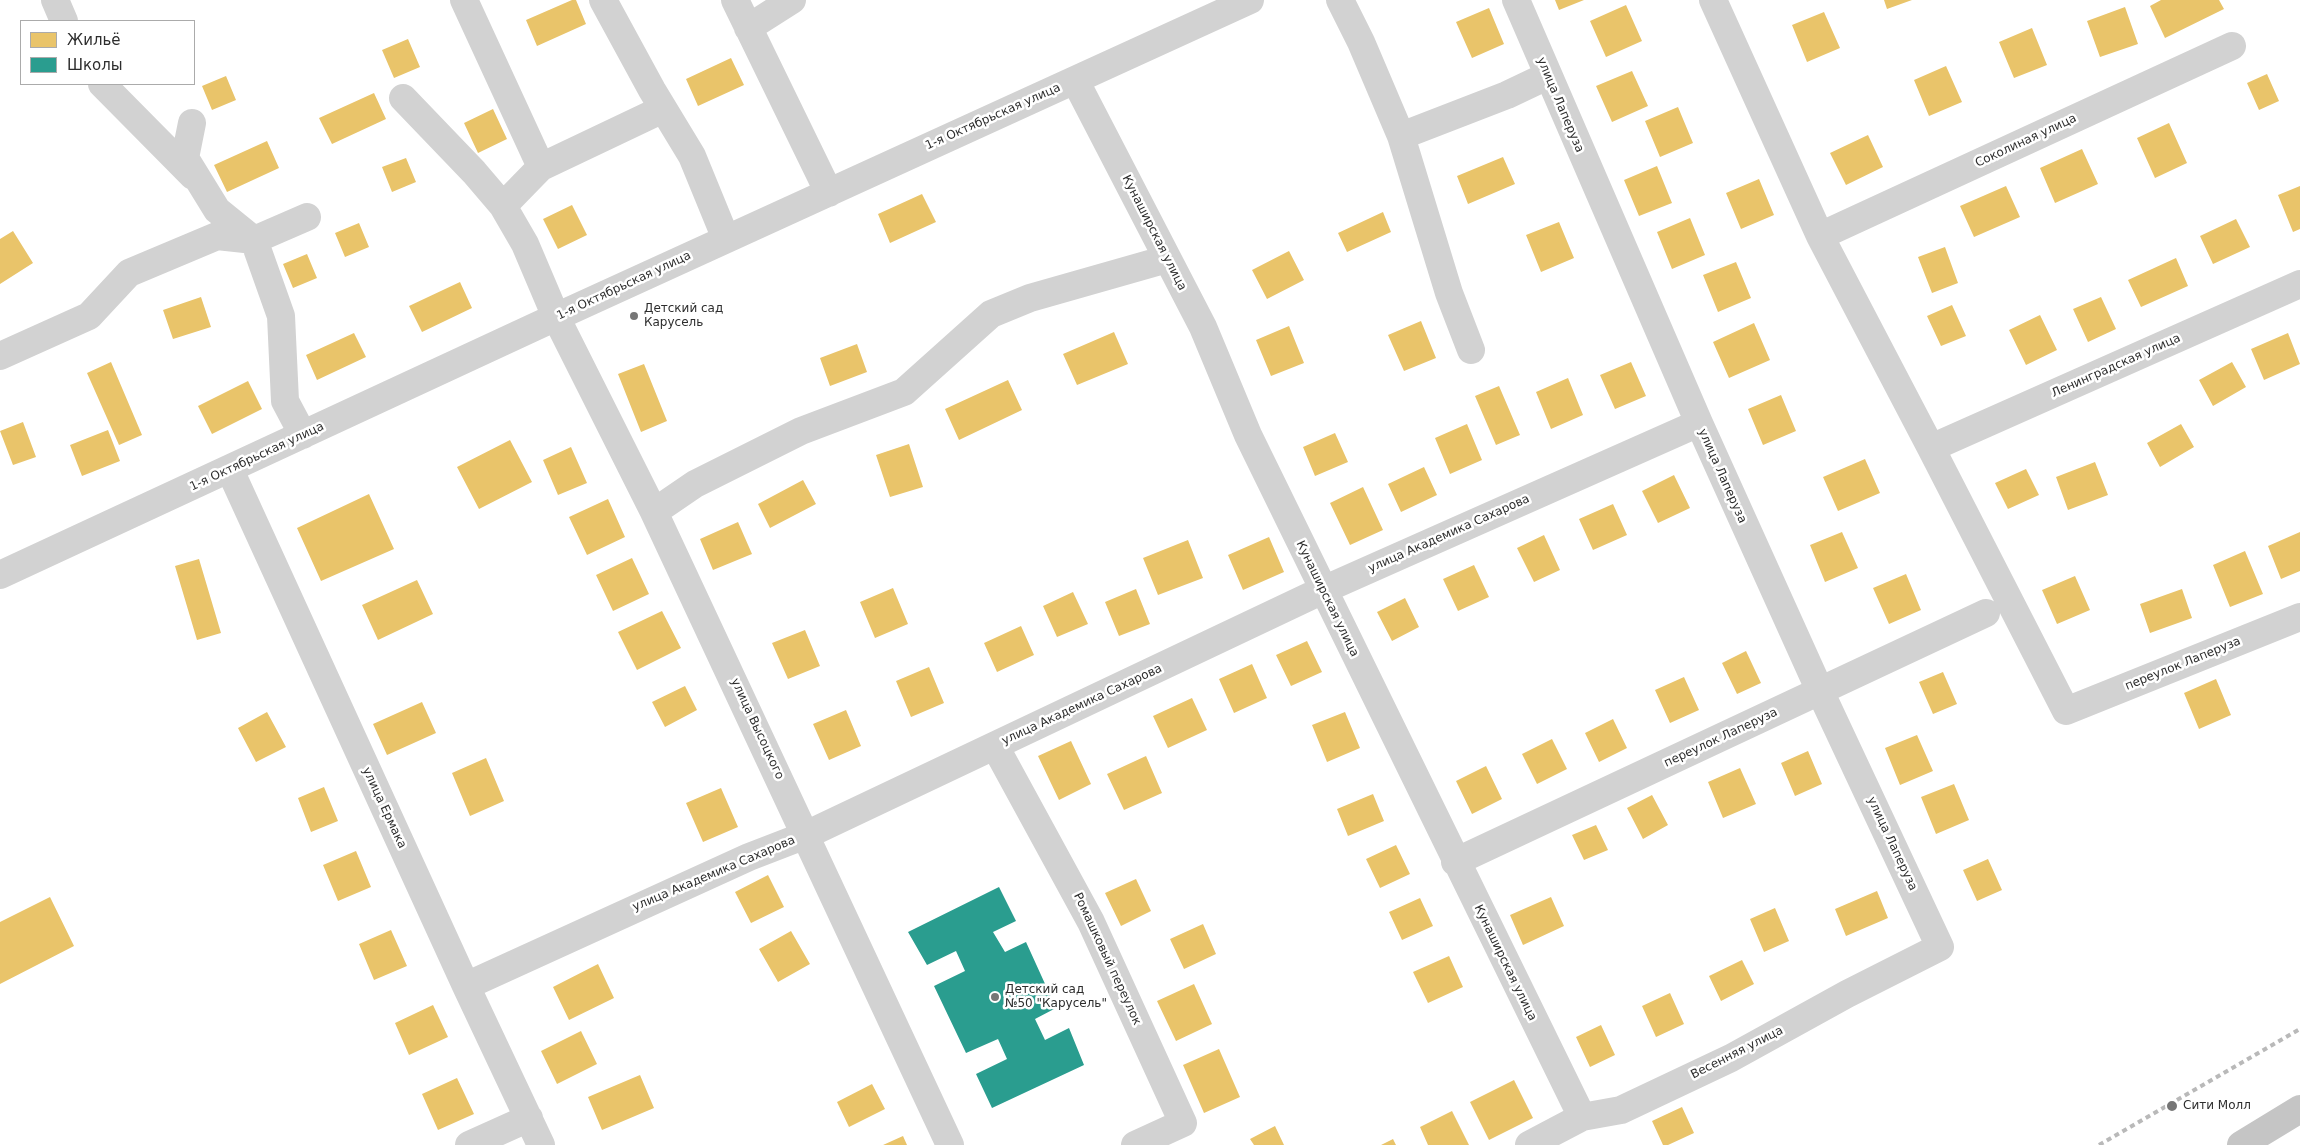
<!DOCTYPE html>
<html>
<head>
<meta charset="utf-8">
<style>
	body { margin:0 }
	#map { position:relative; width:2300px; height:1145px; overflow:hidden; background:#fff; font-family:"DejaVu Sans",sans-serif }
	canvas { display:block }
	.legend { position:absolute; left:20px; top:20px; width:175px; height:65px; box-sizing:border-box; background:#fff; border:1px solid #ababab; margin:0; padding:6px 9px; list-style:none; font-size:15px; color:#2d2d2d }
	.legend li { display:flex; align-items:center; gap:10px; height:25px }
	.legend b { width:25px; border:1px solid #ababab }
</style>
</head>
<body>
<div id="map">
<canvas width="2300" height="1145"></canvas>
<ul class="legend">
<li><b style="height:14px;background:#e9c46a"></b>Жильё</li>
<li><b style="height:14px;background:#2a9d8f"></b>Школы</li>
</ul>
</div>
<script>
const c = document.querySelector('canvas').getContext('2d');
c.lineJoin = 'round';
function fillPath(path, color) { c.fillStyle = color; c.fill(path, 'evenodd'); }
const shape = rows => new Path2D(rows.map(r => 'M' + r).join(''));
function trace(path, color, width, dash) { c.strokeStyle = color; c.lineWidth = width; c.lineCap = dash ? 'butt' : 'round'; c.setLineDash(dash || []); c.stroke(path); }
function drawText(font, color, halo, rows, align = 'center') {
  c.font = font + ' "DejaVu Sans",sans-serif'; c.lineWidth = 5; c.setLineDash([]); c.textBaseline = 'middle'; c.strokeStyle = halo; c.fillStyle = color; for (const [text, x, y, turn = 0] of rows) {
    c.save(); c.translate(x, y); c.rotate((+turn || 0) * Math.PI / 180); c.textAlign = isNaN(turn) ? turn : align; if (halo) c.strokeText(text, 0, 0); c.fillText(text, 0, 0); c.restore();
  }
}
fillPath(shape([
	[572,0,576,0,586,24,537,46,526,20],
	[1555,0,1584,0,1559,10],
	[1884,0,1912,0,1887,9],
	[2161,0,2219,0,2224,9,2165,38,2150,6],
	[1626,5,1642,41,1606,57,1590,21],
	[2125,7,2138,44,2100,57,2087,21],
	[1489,8,1504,44,1472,58,1456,22],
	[1824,12,1840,48,1807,62,1792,25],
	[2032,28,2047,65,2014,78,1999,42],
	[408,39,420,67,394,78,382,50],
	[731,58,744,85,698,106,686,79],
	[1946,66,1962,102,1929,116,1914,80],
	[1632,71,1648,106,1612,122,1596,86],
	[2267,74,2279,101,2259,110,2247,83],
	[226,76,236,100,212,110,202,86],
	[374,93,386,119,332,144,319,118],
	[1678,107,1693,143,1660,157,1645,121],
	[493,109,507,139,478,153,464,123],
	[2169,123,2187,163,2155,178,2137,138],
	[1868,135,1883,167,1846,185,1830,153],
	[267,141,279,168,227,192,214,165],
	[2082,149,2098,184,2055,203,2040,168],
	[1503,157,1515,184,1468,204,1457,176],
	[406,158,416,182,392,192,382,167],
	[1657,166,1672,203,1639,216,1624,180],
	[1759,179,1774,215,1741,229,1726,193],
	[2006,186,2020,217,1974,237,1960,206],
	[2300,186,2300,229,2293,232,2278,195],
	[922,194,936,222,890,243,878,214],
	[572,205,587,235,558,249,543,219],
	[1383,212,1391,232,1347,252,1338,233],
	[1690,218,1705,255,1672,269,1657,232],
	[2236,219,2250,247,2213,264,2200,236],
	[1559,222,1574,258,1541,272,1526,235],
	[359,223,369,247,345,257,335,233],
	[13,231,33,263,0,284,0,239],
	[1945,247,1958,283,1932,293,1918,257],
	[1289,251,1304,280,1267,299,1252,270],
	[307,254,317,278,293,288,283,264],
	[2176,258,2188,286,2141,307,2128,280],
	[1736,262,1751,298,1718,312,1703,275],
	[460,282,472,308,422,332,409,306],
	[201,297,211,327,173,339,163,310],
	[2101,297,2116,329,2088,342,2073,309],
	[1952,305,1966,336,1941,346,1927,316],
	[2040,315,2057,350,2026,365,2009,330],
	[1421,321,1436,358,1404,371,1388,335],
	[1754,323,1770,360,1729,378,1713,342],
	[1289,326,1304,363,1271,376,1256,340],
	[1114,332,1128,364,1077,385,1063,354],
	[354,333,366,357,317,380,306,355],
	[2288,333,2300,364,2264,380,2251,349],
	[857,344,867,372,830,386,820,358],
	[111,362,142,435,119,445,87,373],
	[1631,362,1646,396,1615,409,1600,375],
	[2232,362,2246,387,2213,406,2199,380],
	[644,364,667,421,641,432,618,374],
	[1568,378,1583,415,1551,429,1536,392],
	[1008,380,1022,410,959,440,945,409],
	[248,381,262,409,212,434,198,406],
	[1499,386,1520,435,1496,445,1475,396],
	[1781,395,1796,431,1763,445,1748,409],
	[23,422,36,457,13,465,0,431],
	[1467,424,1482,460,1450,474,1435,438],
	[2181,424,2194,447,2160,467,2147,443],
	[108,430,120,461,82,476,70,445],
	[1335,433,1348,462,1315,476,1303,447],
	[510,440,532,482,479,509,457,467],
	[909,444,923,487,890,497,876,455],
	[571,447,587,483,558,495,543,460],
	[1865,459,1880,493,1838,511,1823,477],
	[2095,462,2108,495,2068,510,2056,477],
	[1424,467,1437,495,1401,512,1388,484],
	[2026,469,2039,495,2008,509,1995,483],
	[1674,475,1690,508,1658,523,1642,491],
	[803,480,816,504,770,528,758,504],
	[1363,487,1383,530,1350,545,1330,503],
	[369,494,394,549,321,581,297,528],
	[608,499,625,537,587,555,569,517],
	[1613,504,1627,535,1593,550,1579,519],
	[738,522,752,554,713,570,700,539],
	[1842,532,1858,568,1825,582,1810,545],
	[2300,532,2300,571,2281,579,2268,546],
	[1544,535,1560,570,1534,582,1517,548],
	[1269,537,1284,572,1243,590,1228,555],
	[1188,540,1203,578,1158,595,1143,558],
	[2245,551,2263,594,2230,607,2213,565],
	[632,558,649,594,613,611,596,575],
	[199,559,221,633,197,640,175,566],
	[1474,565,1489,597,1458,611,1443,579],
	[1906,574,1921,610,1889,624,1873,588],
	[2075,576,2090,610,2057,624,2042,590],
	[417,580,433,614,378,640,362,605],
	[893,588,908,624,875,638,860,602],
	[1136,589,1150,624,1119,636,1105,602],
	[2182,589,2192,618,2150,633,2140,604],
	[1073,592,1088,624,1057,637,1043,606],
	[1405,598,1419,627,1392,641,1377,612],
	[662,611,681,648,637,670,618,632],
	[1021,626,1034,655,997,672,984,643],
	[805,630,820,666,788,679,772,643],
	[1307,641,1322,672,1291,686,1276,655],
	[1746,651,1761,683,1737,694,1722,663],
	[1252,664,1267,698,1234,713,1219,679],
	[929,667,944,703,911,717,896,681],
	[1943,672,1957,704,1933,714,1919,682],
	[1684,677,1699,710,1670,723,1655,690],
	[2216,679,2231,715,2199,729,2184,693],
	[685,686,697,710,665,727,652,702],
	[1192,698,1207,730,1168,748,1153,716],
	[422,702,436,733,387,755,373,724],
	[846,710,861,746,829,760,813,724],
	[267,712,286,747,256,762,238,728],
	[1345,712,1360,748,1327,762,1312,725],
	[1613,719,1627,748,1599,762,1585,733],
	[1917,735,1933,771,1900,785,1885,748],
	[1552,739,1567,769,1537,784,1522,754],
	[1071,741,1091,784,1059,800,1038,756],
	[1808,751,1822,784,1795,796,1781,763],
	[1146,756,1162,793,1124,810,1107,774],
	[486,758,504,801,470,816,452,773],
	[1486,766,1502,799,1472,814,1456,781],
	[1740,768,1756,804,1723,818,1708,782],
	[1954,784,1969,820,1936,834,1921,797],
	[324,787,338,821,311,832,298,798],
	[721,788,738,827,703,842,686,803],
	[1373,794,1384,821,1348,836,1337,809],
	[1652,795,1668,825,1643,839,1627,808],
	[1596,825,1608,850,1584,860,1572,835],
	[1396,845,1410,874,1380,888,1366,859],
	[356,851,371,887,338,901,323,865],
	[1988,859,2002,890,1977,901,1963,870],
	[768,875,784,907,751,923,735,892],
	[1136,879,1151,911,1121,926,1105,893],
	[1877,891,1888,918,1846,936,1835,909],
	[50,897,74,946,0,984,0,922],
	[1551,897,1564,926,1523,945,1510,915],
	[1420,898,1433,926,1402,940,1389,912],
	[1775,908,1789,941,1764,952,1750,919],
	[1203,924,1216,954,1184,969,1170,939],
	[391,930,407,966,374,980,359,944],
	[791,931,810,964,778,982,759,949],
	[1449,956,1463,987,1428,1003,1413,972],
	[1742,960,1754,984,1721,1001,1709,976],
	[598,964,614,998,569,1020,553,987],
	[1194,984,1212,1024,1176,1041,1157,1001],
	[1670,993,1684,1024,1656,1037,1642,1006],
	[433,1005,448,1037,409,1055,395,1023],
	[1601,1025,1615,1055,1590,1067,1576,1037],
	[581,1031,597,1064,557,1084,541,1051],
	[1219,1049,1240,1097,1204,1113,1183,1065],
	[640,1075,654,1108,602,1130,588,1097],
	[457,1078,474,1114,438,1130,422,1094],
	[1514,1080,1533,1118,1489,1140,1470,1102],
	[872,1084,885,1109,849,1127,837,1102],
	[1682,1107,1694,1133,1668,1145,1663,1145,1652,1121],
	[1452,1111,1469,1145,1428,1145,1420,1127],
	[1275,1126,1284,1145,1254,1145,1250,1139],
	[903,1136,907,1145,883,1145],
	[1393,1139,1396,1145,1381,1145]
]), '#e9c46a');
fillPath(shape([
	[999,887,1016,921,993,932,1005,952,1026,942,1056,1008,1035,1019,1045,1040,1069,1028,1084,1065,992,1108,976,1074,1007,1059,998,1039,966,1053,934,986,965,971,956,951,927,965,908,932]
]), '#2a9d8f');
trace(shape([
	[55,0,64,21],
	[464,0,541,167],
	[603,0,652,90,692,156,726,239],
	[735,0,829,193],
	[1340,0,1361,42,1401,136,1449,293,1471,350],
	[1516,0,1699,423,1820,691,1940,947,1847,994,1731,1058,1621,1110,1582,1117,1529,1145],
	[1713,0,1820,236,1931,448,2066,711,2300,617],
	[748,28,792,0],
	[1075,80,1203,327,1248,435,1582,1117],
	[102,84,193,176],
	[403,98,474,172,503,206,525,244,556,317,654,512,950,1145],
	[192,123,185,158,217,210,254,240],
	[1401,136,1507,95,1547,76],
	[503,206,541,167,663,109],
	[1820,236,2232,46],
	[0,356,89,316,129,273,217,236,254,240],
	[303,435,285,401,281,316,254,240,307,217],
	[1931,448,2300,284],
	[230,470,466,986,541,1145],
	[654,512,695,484,801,431,904,392,991,314,1030,298,1167,259],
	[0,575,556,317,1250,0],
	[995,746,1091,922,1183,1123,1135,1145],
	[1455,862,1986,613],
	[466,986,749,857,806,835,1323,590,1699,423],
	[469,1145,529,1118]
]), '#d2d2d2', 28);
trace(shape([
	[2241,1145,2300,1109]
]), '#c5c5c5', 28);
trace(shape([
	[2099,1145,2300,1029]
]), '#b9b9b9', 4, [5, 4]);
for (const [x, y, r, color] of [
	[634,316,5,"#767676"],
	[995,997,5,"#767676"],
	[2172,1106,6,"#767676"]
]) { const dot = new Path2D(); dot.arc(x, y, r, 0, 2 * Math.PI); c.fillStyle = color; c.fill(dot); trace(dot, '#fff', 2); }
drawText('12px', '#2d2d2d', '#fff', [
	["улица Лаперуза",1560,105,67],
	["1-я Октябрьская улица",993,117,-24],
	["Соколиная улица",2026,141,-25],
	["Кунаширская улица",1154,233,63],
	["1-я Октябрьская улица",624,286,-25],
	["Ленинградская улица",2116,366,-24],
	["1-я Октябрьская улица",257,457,-25],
	["улица Лаперуза",1722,476,66],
	["улица Академика Сахарова",1449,534,-24],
	["Кунаширская улица",1327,599,64],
	["переулок Лаперуза",2183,664,-22],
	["улица Академика Сахарова",1082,705,-25],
	["улица Высоцкого",757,729,65],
	["переулок Лаперуза",1721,738,-25],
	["улица Ермака",384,808,65],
	["улица Лаперуза",1892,844,65],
	["улица Академика Сахарова",714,874,-23],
	["Ромашковый переулок",1107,959,65],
	["Кунаширская улица",1505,963,64],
	["Весенняя улица",1737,1053,-27]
]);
drawText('12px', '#2d2d2d', '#fff', [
	["Детский сад",644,309],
	["Карусель",644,323],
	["Детский сад",1005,990],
	["№50 \"Карусель\"",1005,1004],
	["Сити Молл",2183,1106]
], 'left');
</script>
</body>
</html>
